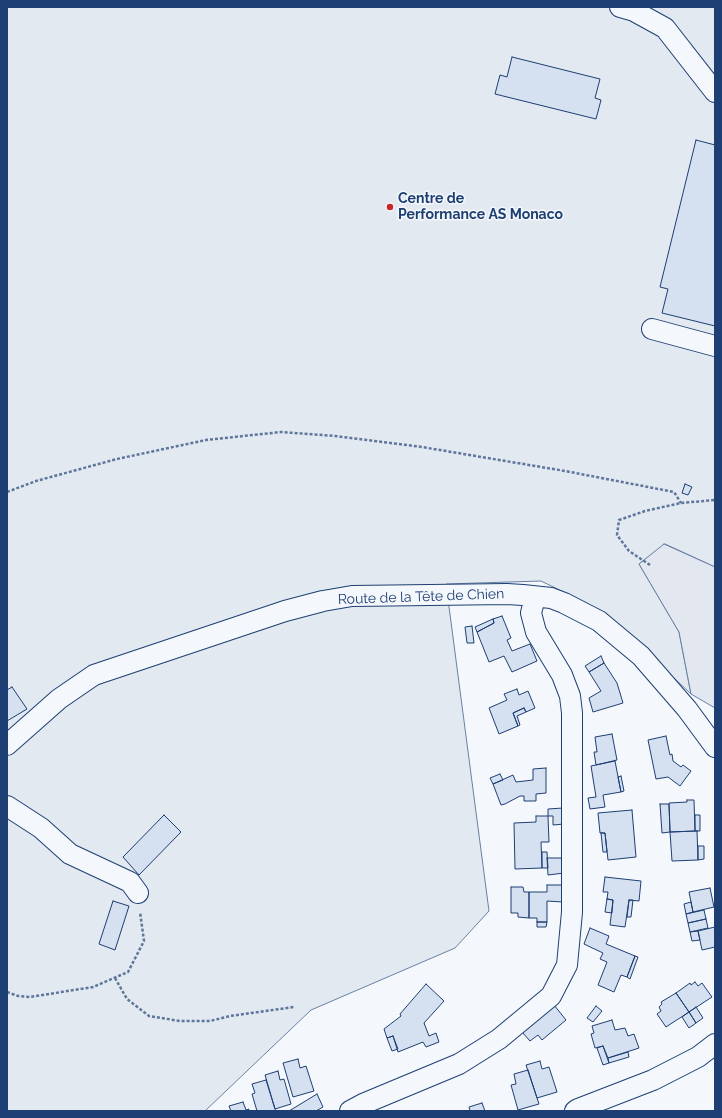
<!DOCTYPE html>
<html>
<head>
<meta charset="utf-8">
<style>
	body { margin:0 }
	#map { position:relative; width:722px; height:1118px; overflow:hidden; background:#f4f7fb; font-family:Raleway,sans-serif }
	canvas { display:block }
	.frame { position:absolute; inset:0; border:8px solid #1d3f73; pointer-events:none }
</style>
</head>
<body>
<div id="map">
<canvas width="722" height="1118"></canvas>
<div class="frame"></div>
</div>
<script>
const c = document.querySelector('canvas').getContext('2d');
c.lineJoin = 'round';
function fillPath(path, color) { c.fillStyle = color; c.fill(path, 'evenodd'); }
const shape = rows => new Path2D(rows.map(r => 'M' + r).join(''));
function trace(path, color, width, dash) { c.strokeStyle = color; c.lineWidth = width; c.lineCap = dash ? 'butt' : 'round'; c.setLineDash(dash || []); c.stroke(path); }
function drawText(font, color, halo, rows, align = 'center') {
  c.font = font + ' Raleway,sans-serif'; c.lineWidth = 3; c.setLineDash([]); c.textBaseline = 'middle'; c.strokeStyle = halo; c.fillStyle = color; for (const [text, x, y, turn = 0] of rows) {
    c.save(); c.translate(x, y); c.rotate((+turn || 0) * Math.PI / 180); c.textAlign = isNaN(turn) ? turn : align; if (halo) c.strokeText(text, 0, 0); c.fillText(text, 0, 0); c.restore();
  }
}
const green = shape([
	[7,7,715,7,715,567,665,544,639,564,679,632,691,694,620,627,578,599,541,581,446,584,489,911,455,948,311,1010,205,1111,7,1111,7,7]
]);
fillPath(green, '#e3e9f0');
trace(green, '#687fa3', 1);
const parking = shape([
	[664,544,715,567,715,708,691,694,679,632,639,564,664,544]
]);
fillPath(parking, '#e3e8f0');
trace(parking, '#687fa3', 1);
const building = shape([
	[512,57,600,79,595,98,601,100,596,119,495,94,500,75,507,77,512,57],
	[696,140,715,145,715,326,662,313,668,289,660,287,696,140],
	[685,484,692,487,688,495,682,493,685,484],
	[502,616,511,638,507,640,512,651,530,644,537,661,512,672,504,656,489,662,477,632,494,623,493,619,502,616],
	[493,619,494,623,477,632,475,627,493,619],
	[472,626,474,643,467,643,465,627,472,626],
	[601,656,604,663,589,672,585,666,601,656],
	[604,663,617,683,623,703,593,712,589,698,601,691,589,672,604,663],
	[12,687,27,709,7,721,7,690,12,687],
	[517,689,519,695,528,691,535,708,526,712,524,708,513,713,518,726,499,734,489,708,507,700,504,694,517,689],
	[524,708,526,712,517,716,520,725,518,726,513,713,524,708],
	[612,734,617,760,596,765,594,752,597,752,595,737,612,734],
	[666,736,670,755,672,754,673,761,681,767,683,765,691,771,680,786,668,777,656,779,648,740,666,736],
	[615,761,621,792,603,795,605,807,590,809,588,798,596,797,591,766,615,761],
	[546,768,546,793,536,794,536,801,524,801,524,796,520,796,505,804,501,805,493,784,513,775,516,782,533,780,533,769,546,768],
	[500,774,503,780,493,784,490,778,500,774],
	[621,776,624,791,621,792,618,777,621,776],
	[687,800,694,800,695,831,670,832,669,803,687,802,687,800],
	[660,804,669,804,670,832,662,833,660,804],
	[563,808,564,824,553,825,553,816,548,816,548,809,563,808],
	[632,810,636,857,608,860,605,833,600,833,598,813,632,810],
	[164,815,181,832,139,875,123,857,164,815],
	[695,815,700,815,700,831,695,831,695,815],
	[536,816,548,816,549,842,541,842,542,868,515,869,514,823,536,822,536,816],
	[697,831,698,860,672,861,670,832,697,831],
	[601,833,605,833,607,852,603,852,601,833],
	[698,846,704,846,704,859,698,860,698,846],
	[542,852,547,852,548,868,542,868,542,852],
	[547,858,564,858,564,873,548,875,547,858],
	[605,877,641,881,639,901,629,900,625,927,610,925,613,900,607,899,608,892,603,892,605,877],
	[547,885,563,885,563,902,547,901,547,922,537,922,537,918,529,918,529,892,547,892,547,885],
	[511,887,523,887,524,892,529,892,529,918,518,917,518,913,511,913,511,887],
	[710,888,714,907,693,912,689,892,710,888],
	[607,899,613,900,612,913,605,912,607,899],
	[629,900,633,900,631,917,627,917,629,900],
	[113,901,129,906,115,950,99,944,113,901],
	[691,902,693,912,686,914,684,904,691,902],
	[704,910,706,919,688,923,686,914,704,910],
	[706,919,708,928,690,932,688,923,706,919],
	[537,922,547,922,546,927,537,927,537,922],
	[715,927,715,947,702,950,698,931,715,927],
	[590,928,609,936,606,944,635,956,627,977,621,975,614,992,598,985,607,962,600,959,603,953,584,944,590,928],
	[698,931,700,940,692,941,690,932,698,931],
	[635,956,638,957,630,979,627,977,635,956],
	[695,982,698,986,702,983,712,997,689,1012,676,993,690,983,691,985,695,982],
	[426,984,444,1001,424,1023,429,1036,436,1033,439,1042,426,1047,423,1042,398,1052,393,1036,387,1038,384,1029,401,1016,400,1014,426,984],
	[676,993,689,1012,666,1027,657,1014,661,1011,659,1007,662,1004,661,1002,676,993],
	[554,1005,566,1020,542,1040,538,1035,530,1041,522,1032,554,1005],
	[596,1006,602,1011,593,1022,587,1018,596,1006],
	[696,1007,703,1018,696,1023,689,1012,696,1007],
	[689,1012,696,1023,689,1028,682,1017,689,1012],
	[612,1020,615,1030,625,1028,628,1036,634,1034,639,1048,608,1058,603,1046,595,1048,591,1034,594,1033,592,1026,612,1020],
	[393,1036,398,1049,392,1051,387,1038,393,1036],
	[603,1046,609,1063,603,1065,597,1048,603,1046],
	[628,1052,629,1057,609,1063,608,1058,628,1052],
	[298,1059,300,1068,306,1066,314,1091,293,1097,283,1063,298,1059],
	[540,1061,542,1069,549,1067,557,1092,537,1098,526,1065,540,1061],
	[528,1070,539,1104,518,1110,511,1085,516,1084,514,1074,528,1070],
	[278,1071,280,1080,284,1079,291,1104,275,1109,265,1075,278,1071],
	[266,1080,275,1109,276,1111,257,1111,252,1094,255,1093,252,1084,266,1080],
	[317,1094,323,1107,316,1111,289,1111,317,1094],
	[243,1102,246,1110,249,1109,249,1111,231,1111,229,1106,243,1102],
	[482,1103,485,1111,470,1111,469,1107,482,1103]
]);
fillPath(building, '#d5e0f0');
trace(building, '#1d3f73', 1);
const minor = shape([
	[620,7,634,11,665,28,715,92],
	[652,329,715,346],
	[7,745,59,699,94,675,285,611,323,601,352,596,507,594,523,595,551,598,564,603,599,621,641,656,687,709,715,747],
	[7,806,41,828,70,854,130,882,138,893],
	[350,1111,363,1104,459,1064,499,1039,551,996,567,965,572,912,572,713,570,696,562,675,536,632,531,613,535,597],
	[575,1111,578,1109,653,1080,698,1057,715,1044]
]);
trace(minor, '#1d3f73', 22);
trace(shape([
	[7,492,36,481,117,459,206,440,281,432,335,436,422,447,565,471,674,492,681,503],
	[650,565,629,551,617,535,619,520,645,511,681,503,715,500],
	[115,978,127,999,149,1016,180,1021,210,1021,230,1016,294,1007],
	[7,992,18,996,30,997,93,987,128,972,144,941,140,912]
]), '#5e769c', 2.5, [3, 2]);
trace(minor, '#f4f7fb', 20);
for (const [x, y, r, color] of [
	[390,207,4,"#c62828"]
]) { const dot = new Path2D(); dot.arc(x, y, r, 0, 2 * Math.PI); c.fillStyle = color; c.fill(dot); trace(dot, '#f4f7fb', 1.5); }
drawText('bold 14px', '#1d3f73', '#f4f7fb', [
	["Centre de",398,199],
	["Performance AS Monaco",398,215]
], 'left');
drawText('14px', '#1d3f73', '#f4f7fb', [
	["Route de la Tête de Chien",421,597,-2]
]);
</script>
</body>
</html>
